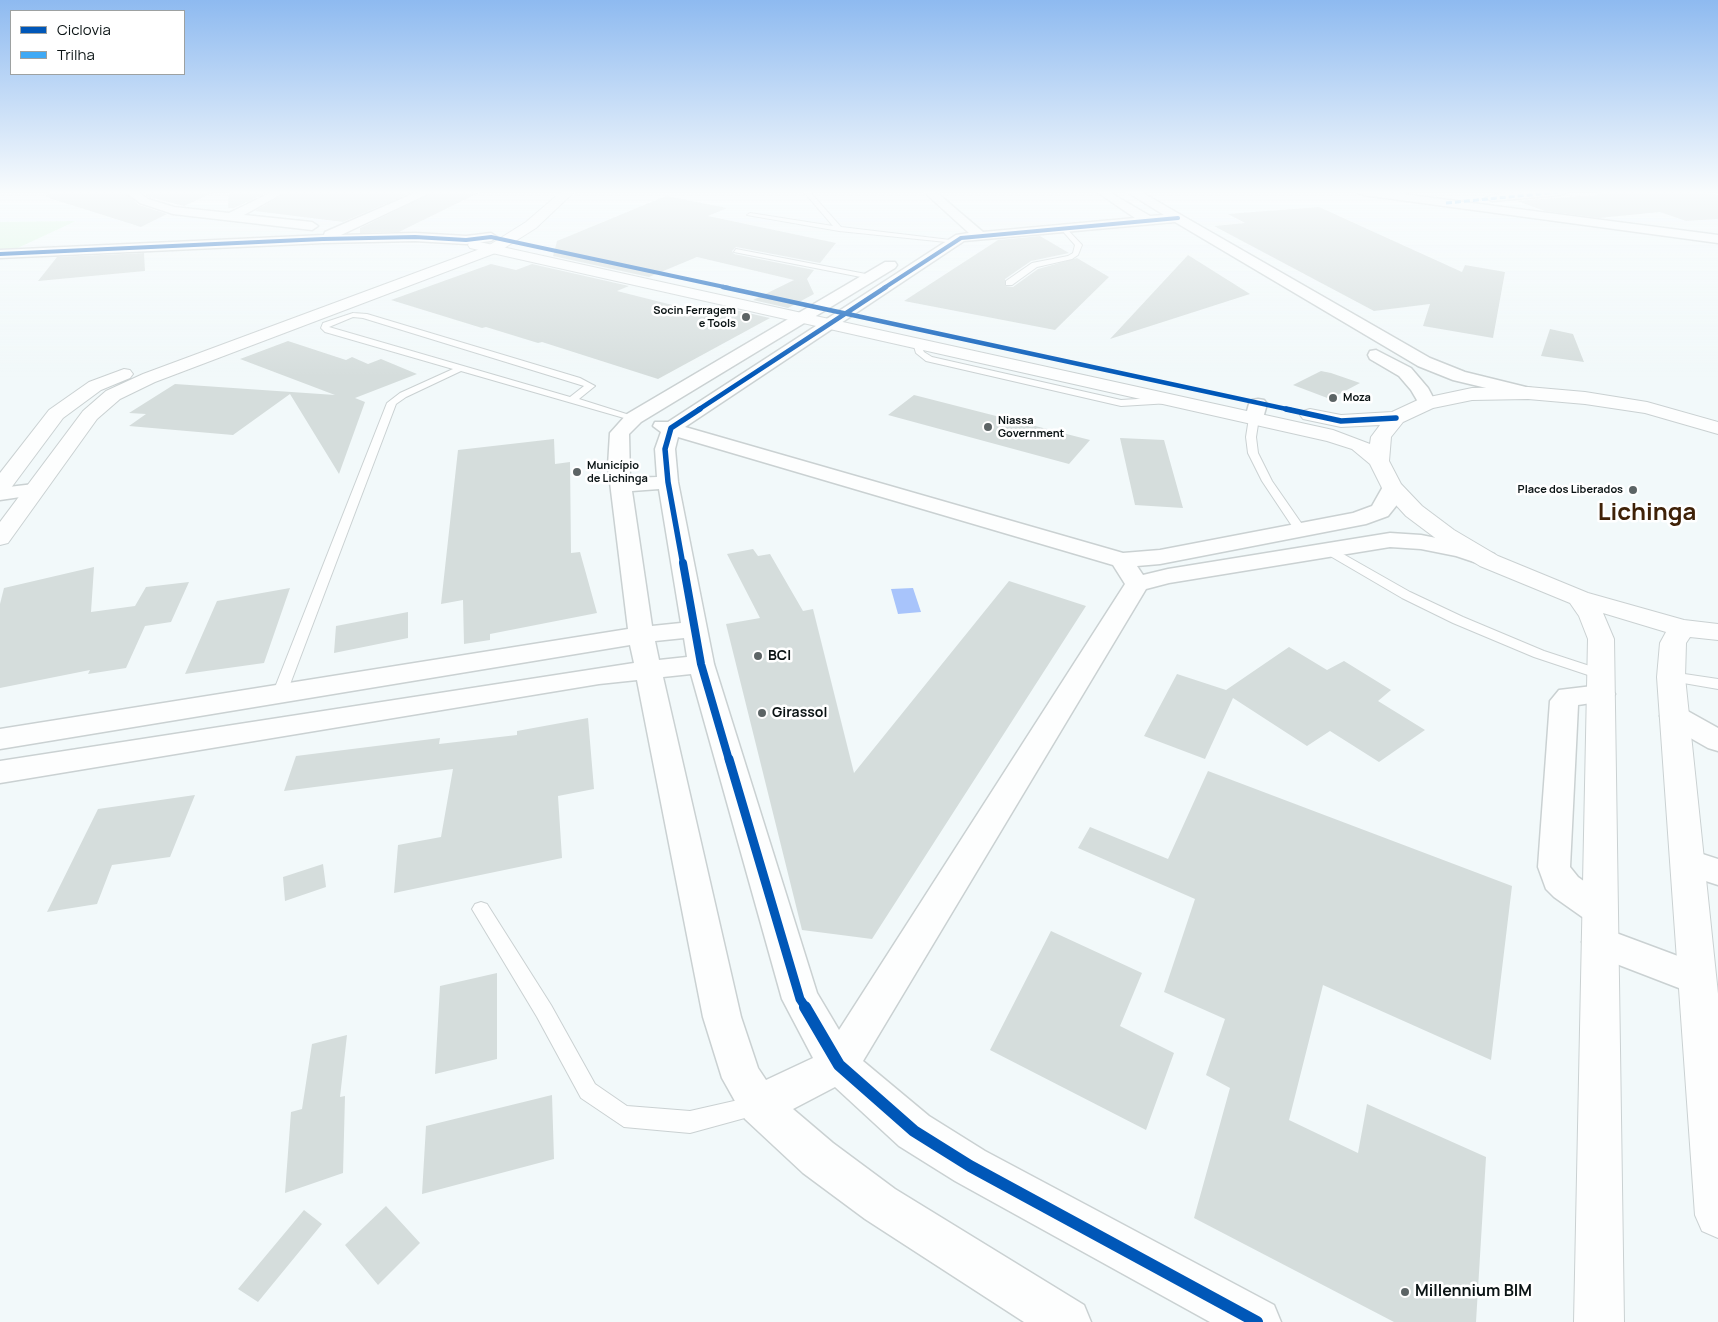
<!DOCTYPE html>
<html>
<head>
<meta charset="utf-8">
<style>
	body { margin:0 }
	#map { position:relative; width:1718px; height:1322px; overflow:hidden; background:#f2f9fa; font-family:Manrope,sans-serif }
	canvas { display:block }
	.legend { position:absolute; left:10px; top:10px; width:175px; height:65px; box-sizing:border-box; background:#fff; border:1px solid #9da1a1; margin:0; padding:6px 9px; list-style:none; font-size:15px; color:#0b1415 }
	.legend li { display:flex; align-items:center; gap:10px; height:25px }
	.legend b { width:25px; border:1px solid #9da1a1 }
</style>
</head>
<body>
<div id="map">
<canvas width="1718" height="1322"></canvas>
<ul class="legend">
<li><b style="height:6px;background:#0057b8"></b>Ciclovia</li>
<li><b style="height:6px;background:#3fa9f5"></b>Trilha</li>
</ul>
</div>
<script>
const c = document.querySelector('canvas').getContext('2d');
c.lineJoin = 'round';
function fillPath(path, color) { c.fillStyle = color; c.fill(path, 'evenodd'); }
const shape = rows => new Path2D(rows.map(r => 'M' + r).join(''));
function trace(path, color, width, dash) { c.strokeStyle = color; c.lineWidth = width; c.lineCap = dash ? 'butt' : 'round'; c.setLineDash(dash || []); c.stroke(path); }
function drawText(font, color, halo, rows, align = 'center') {
  c.font = font + ' Manrope,sans-serif'; c.lineWidth = 5; c.setLineDash([]); c.textBaseline = 'middle'; c.strokeStyle = halo; c.fillStyle = color; for (const [text, x, y, turn = 0] of rows) {
    c.save(); c.translate(x, y); c.rotate((+turn || 0) * Math.PI / 180); c.textAlign = isNaN(turn) ? turn : align; if (halo) c.strokeText(text, 0, 0); c.fillText(text, 0, 0); c.restore();
  }
}
fillPath(shape([
	[76,221,9,252,0,253,0,222]
]), '#dbf8e0');
fillPath(shape([
	[913,588,921,612,898,614,891,589]
]), '#a8c4fb');
fillPath(shape([
	[47,192,123,192,139,205,167,214,141,227,46,197],
	[141,192,214,192,184,206,149,197],
	[229,192,268,192,234,208,228,208],
	[287,192,413,192,343,222,255,211],
	[434,192,480,192,399,232,360,233,360,228],
	[1597,192,1708,192,1718,195,1718,219,1686,221,1660,212,1599,218,1545,211,1517,201,1596,195],
	[666,196,727,208,708,216,836,243,820,263,736,247,732,251,734,254,814,270,807,279,814,294,788,308,753,300,794,280,697,257,649,277,553,256,557,241],
	[1319,207,1462,272,1465,265,1505,272,1493,338,1423,326,1430,304,1374,311,1214,226,1245,223,1228,214],
	[1040,236,1069,253,1031,261,1005,279,1005,286,1013,287,1038,269,1077,258,1109,277,1055,330,904,301,998,240],
	[144,253,145,271,38,281,57,257],
	[1188,255,1250,294,1110,339],
	[491,264,516,270,532,264,629,286,617,291,720,317,735,310,770,318,658,379,542,342,538,343,486,327,482,328,391,300],
	[1550,329,1573,334,1584,362,1541,356],
	[288,341,346,360,352,357,368,364,381,359,417,374,355,398,365,402,339,474,290,394,233,435,129,426,146,414,129,413,175,384,335,395,240,359],
	[1321,371,1331,373,1360,383,1330,399,1293,385],
	[914,395,1090,440,1069,464,888,415],
	[1120,438,1164,440,1183,508,1135,505],
	[554,439,555,464,570,462,571,553,580,552,597,613,490,634,490,640,464,644,463,600,441,604,458,450],
	[753,549,758,556,770,554,803,611,813,609,854,773,1009,581,1086,606,872,939,802,930,726,624,760,618,727,554],
	[94,567,91,612,135,606,146,587,189,582,171,622,145,626,126,668,88,674,90,670,0,688,0,604,4,588],
	[290,588,264,663,185,674,217,601],
	[408,612,408,638,334,653,336,626],
	[1289,647,1327,670,1344,661,1391,690,1378,701,1425,730,1379,762,1330,731,1307,746,1233,698,1205,759,1144,736,1177,674,1226,690],
	[588,718,594,789,558,796,562,858,394,893,398,845,441,837,453,769,284,791,296,756,440,738,439,744,517,735,517,731],
	[1208,771,1512,886,1491,1060,1323,985,1289,1120,1358,1153,1367,1104,1486,1157,1476,1322,1394,1322,1194,1218,1230,1088,1206,1075,1225,1019,1164,992,1195,899,1078,848,1090,827,1168,859],
	[195,795,170,857,112,865,97,904,47,912,98,809],
	[323,864,326,887,285,901,283,877],
	[1051,931,1142,973,1120,1026,1174,1053,1146,1130,990,1050],
	[497,973,497,1059,435,1074,440,986],
	[347,1035,340,1097,345,1096,343,1173,285,1193,291,1112,302,1109,312,1044],
	[552,1095,554,1159,422,1194,426,1126],
	[386,1206,420,1243,378,1285,345,1245],
	[304,1210,322,1224,258,1302,238,1289]
]), '#d5dddc');
const service = shape([
	[804,192,810,192,841,227,959,241,956,243,839,231,747,215,750,213,833,226,804,192],
	[1060,226,1064,226,1082,245,1078,255,1072,259,1037,267,1012,285,1006,285,1006,281,1032,263,1068,256,1073,253,1075,245,1060,228,1060,226],
	[736,249,871,275,875,277,871,279,734,252,736,249],
	[353,313,367,314,580,378,595,386,579,399,639,418,631,420,461,371,406,397,396,404,286,695,279,700,272,695,387,403,400,393,453,369,325,332,321,328,323,323,353,313],
	[353,317,363,318,584,386,570,397,329,327,353,317],
	[912,340,918,340,924,352,932,357,1121,400,1170,397,1175,400,1170,403,1121,406,926,361,916,353,912,340],
	[1254,415,1259,418,1256,437,1258,453,1272,481,1306,530,1304,532,1296,532,1262,481,1248,453,1246,437,1249,418,1254,415],
	[1329,546,1410,592,1463,617,1544,651,1605,671,1607,674,1600,679,1534,657,1453,623,1402,598,1325,553,1323,550,1329,546],
	[1671,672,1718,679,1718,689,1666,680,1664,677,1666,674,1671,672],
	[481,902,487,904,551,1005,595,1084,627,1106,690,1111,756,1096,763,1099,767,1106,763,1113,690,1133,624,1127,581,1098,537,1017,475,914,472,909,475,904,481,902]
]);
const minor = shape([
	[125,192,138,192,148,199,174,207,229,213,272,192,285,192,244,215,312,222,318,226,312,230,173,214,140,203,125,192],
	[417,192,432,192,341,235,415,233,466,236,491,233,497,237,491,241,466,244,415,241,323,243,0,258,0,250,324,235,325,232,417,192],
	[924,192,936,192,983,232,1135,218,1097,192,1109,192,1150,216,1164,215,1127,192,1141,192,1430,358,1465,372,1534,389,1537,393,1534,397,1528,398,1453,380,1418,366,1175,222,964,241,685,427,1123,553,1160,550,1353,513,1372,506,1385,483,1392,481,1399,483,1402,487,1396,506,1388,516,1366,524,1160,564,1137,566,1143,575,1168,569,1390,533,1421,535,1462,543,1494,554,1498,559,1494,564,1486,566,1456,556,1421,549,1390,547,1169,583,1146,589,863,1061,929,1116,985,1151,1274,1305,1281,1322,1210,1322,955,1181,899,1146,835,1087,793,1109,833,1143,895,1189,1084,1305,1091,1322,1024,1322,865,1219,803,1173,745,1119,722,1078,703,1017,637,680,599,684,0,783,0,761,634,663,630,645,0,749,0,729,628,629,608,466,610,433,627,414,885,262,895,262,897,265,895,268,641,422,629,434,630,478,657,477,655,449,661,432,653,426,655,422,668,422,956,235,969,233,924,192],
	[678,437,1113,565,1125,584,839,1030,817,993,714,664,678,482,675,449,678,437],
	[659,489,681,623,652,626,632,491,659,489],
	[684,638,687,657,659,660,655,641,684,638],
	[691,674,782,999,813,1058,766,1080,758,1068,741,1017,663,677,691,674],
	[1357,192,1387,192,1718,235,1718,243,1363,195,1357,192],
	[1524,192,1566,192,1560,195,1492,201,1486,198,1492,195,1524,192],
	[1376,350,1411,368,1428,388,1436,403,1433,407,1421,407,1411,390,1399,376,1370,359,1368,355,1370,351,1376,350],
	[1258,399,1264,400,1267,404,1263,418,1261,422,1254,424,1247,422,1245,418,1249,404,1252,400,1258,399],
	[34,484,41,486,44,490,41,494,0,500,0,488,34,484],
	[1601,685,1611,688,1615,694,1611,700,1578,705,1570,867,1578,877,1612,901,1617,911,1612,921,1600,925,1588,921,1554,897,1546,889,1538,867,1550,701,1559,690,1601,685],
	[1674,706,1684,709,1718,728,1718,751,1708,748,1664,723,1660,716,1664,709,1674,706],
	[1687,849,1718,859,1718,885,1675,871,1671,862,1675,853,1687,849],
	[1600,927,1710,968,1715,979,1710,990,1697,995,1588,953,1582,942,1588,931,1600,927]
]);
const tertiary = shape([
	[475,241,1333,430,1370,444,1371,437,1380,425,1341,427,1303,419,1300,415,1303,411,1310,409,1341,415,1392,412,1420,399,1472,388,1528,387,1585,392,1647,402,1718,422,1718,434,1645,413,1585,404,1528,399,1472,400,1433,408,1403,422,1391,437,1389,461,1401,484,1422,506,1454,530,1498,556,1588,593,1684,620,1718,624,1718,640,1690,637,1686,643,1685,677,1718,994,1718,1238,1702,1231,1695,1215,1657,677,1660,643,1666,632,1603,613,1614,639,1624,1322,1574,1322,1588,639,1579,616,1570,603,1480,566,1438,540,1406,516,1384,492,1370,464,1352,449,1327,441,470,248,468,245,470,242,475,241]
]);
const secondary = shape([
	[561,192,574,192,536,228,498,252,155,382,120,399,97,419,8,543,0,545,0,522,83,411,106,391,143,374,488,246,526,222,561,192],
	[124,369,130,370,133,374,130,378,101,390,63,418,8,492,0,494,0,473,49,410,89,382,124,369]
]);
trace(service, '#cad1d2', 2);
trace(minor, '#cad1d2', 3);
trace(tertiary, '#cad1d2', 2);
trace(secondary, '#cad1d2', 2);
fillPath(service, '#fdfefe');
fillPath(minor, '#fdfefe');
fillPath(tertiary, '#fdfefe');
fillPath(secondary, '#fdfefe');
trace(shape([
	[1446,203,1560,192]
]), '#3fa9f5', 3, [6, 3]);
trace(shape([
	[0,254,323,239,415,237,466,240,491,237,729,288],
	[884,288,961,238,1178,218]
]), '#0057b8', 4);
trace(shape([
	[723,287,1291,410],
	[698,410,886,287]
]), '#0057b8', 4.5);
trace(shape([
	[1286,409,1341,421,1396,418],
	[683,565,668,482,665,449,671,428,700,409]
]), '#0057b8', 5.5);
trace(shape([
	[683,563,701,664,729,760]
]), '#0057b8', 8);
trace(shape([
	[729,759,800,999,806,1008]
]), '#0057b8', 9);
trace(shape([
	[805,1007,839,1065,914,1131,970,1166,1257,1322]
]), '#0057b8', 12);
const sky = c.createLinearGradient(0, 0, 0, 377);
sky.addColorStop(0, '#8ebaf0');
sky.addColorStop(0.51, '#f9fcfd');
sky.addColorStop(1, '#f9fcfd00');
c.fillStyle = sky;
c.fillRect(0, 0, 1718, 377);
for (const [x, y, r, color] of [
	[746,317,5,"#5c6465"],
	[1333,398,5,"#5c6465"],
	[988,427,5,"#5c6465"],
	[577,472,5,"#5c6465"],
	[1633,490,5,"#5c6465"],
	[758,656,5,"#5c6465"],
	[762,713,5,"#5c6465"],
	[1405,1292,5,"#5c6465"]
]) { const dot = new Path2D(); dot.arc(x, y, r, 0, 2 * Math.PI); c.fillStyle = color; c.fill(dot); trace(dot, '#fff', 2); }
drawText('bold 11px', '#0b1415', '#fff', [
	["Socin Ferragem",736,311,"right"],
	["e Tools",736,324,"right"],
	["Moza",1343,398],
	["Niassa",998,421],
	["Government",998,434],
	["Município",587,466],
	["de Lichinga",587,479],
	["Place dos Liberados",1623,490,"right"]
], 'left');
drawText('bold 14px', '#0b1415', '#fff', [
	["BCI",768,656],
	["Girassol",772,713]
], 'left');
drawText('bold 16px', '#0b1415', '#fff', [
	["Millennium BIM",1415,1292]
], 'left');
drawText('bold 24px', '#3f2107', '#fff', [
	["Lichinga",1647,513]
]);
</script>
</body>
</html>
